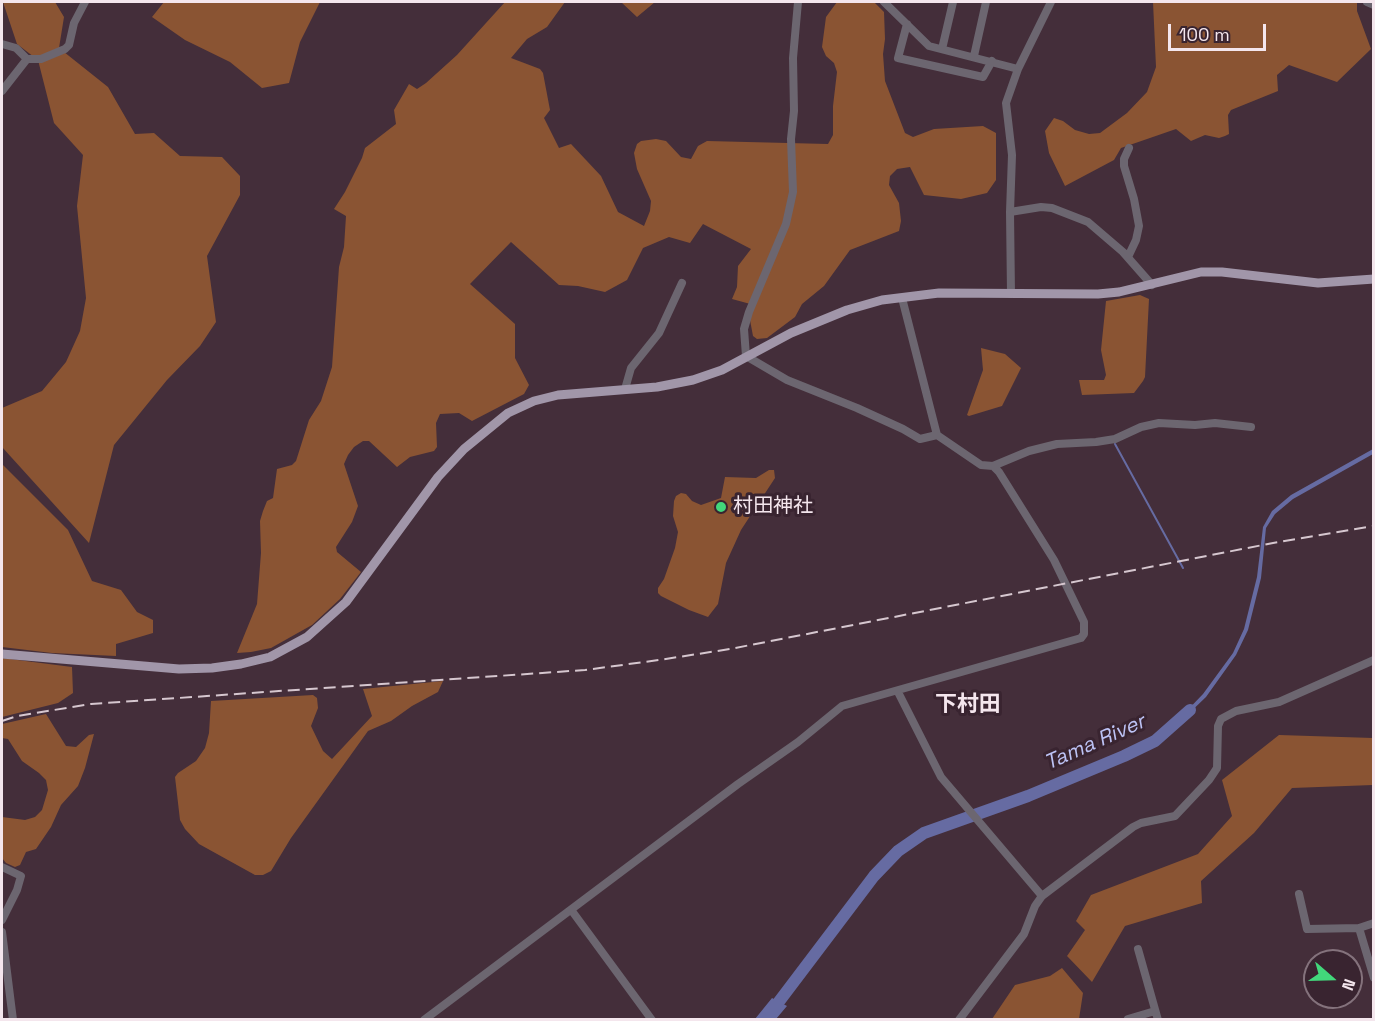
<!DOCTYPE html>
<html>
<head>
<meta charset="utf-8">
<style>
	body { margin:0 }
	#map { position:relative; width:1375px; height:1021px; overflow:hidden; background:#442e3a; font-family:"Space Grotesk",sans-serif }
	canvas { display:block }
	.frame { position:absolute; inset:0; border:3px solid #f4e6ed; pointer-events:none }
	.north { position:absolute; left:1303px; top:949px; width:60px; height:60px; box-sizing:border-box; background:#392430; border:2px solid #84727c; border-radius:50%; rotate:110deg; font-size:16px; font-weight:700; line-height:24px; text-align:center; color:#f4e6ed }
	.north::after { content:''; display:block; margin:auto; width:21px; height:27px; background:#42d77b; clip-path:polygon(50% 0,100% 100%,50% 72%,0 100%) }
	.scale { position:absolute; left:1168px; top:24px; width:98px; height:27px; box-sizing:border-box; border:3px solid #f4e6ed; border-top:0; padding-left:8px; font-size:18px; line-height:21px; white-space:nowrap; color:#f4e6ed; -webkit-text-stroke:4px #392430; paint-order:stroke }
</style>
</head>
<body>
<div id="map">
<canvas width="1375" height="1021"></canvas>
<div class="frame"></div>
<div class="north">N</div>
<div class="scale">100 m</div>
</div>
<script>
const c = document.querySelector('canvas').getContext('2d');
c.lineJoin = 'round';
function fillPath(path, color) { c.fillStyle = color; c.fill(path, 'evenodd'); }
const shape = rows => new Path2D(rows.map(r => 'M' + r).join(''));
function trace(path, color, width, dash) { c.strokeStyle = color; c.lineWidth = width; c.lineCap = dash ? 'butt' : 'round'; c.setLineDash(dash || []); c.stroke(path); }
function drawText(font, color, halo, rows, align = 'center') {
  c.font = font + ' "Space Grotesk","Noto Sans JP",sans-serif'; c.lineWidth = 6; c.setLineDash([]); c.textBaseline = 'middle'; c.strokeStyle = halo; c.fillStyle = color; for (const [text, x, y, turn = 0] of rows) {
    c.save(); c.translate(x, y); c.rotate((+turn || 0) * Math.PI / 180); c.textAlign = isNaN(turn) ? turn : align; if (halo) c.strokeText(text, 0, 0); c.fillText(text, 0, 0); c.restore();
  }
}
fillPath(shape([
	[3,2,55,2,64,17,59,48,108,87,135,134,154,133,180,156,222,157,240,176,240,195,207,256,216,322,200,346,167,380,114,445,89,543,2,447,2,408,42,391,66,362,80,331,86,298,77,206,83,155,54,123,38,60,17,44],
	[164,2,320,2,300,42,289,83,262,88,230,62,185,40,152,17],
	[505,2,565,2,547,27,527,39,511,58,540,69,543,73,550,110,544,118,559,148,571,144,601,176,618,212,644,226,650,211,651,201,637,169,634,153,637,144,641,141,656,139,666,141,681,157,691,159,698,146,707,141,828,144,833,135,833,106,837,72,834,63,826,56,822,47,826,17,837,2,874,2,884,12,885,39,883,54,885,81,905,133,913,137,934,129,983,126,996,133,996,180,987,193,961,199,924,195,910,167,897,169,890,176,889,185,899,203,901,221,899,231,850,250,824,286,802,304,795,317,767,338,757,339,753,336,750,320,754,305,732,299,737,287,738,266,751,249,703,224,690,243,669,237,643,248,627,280,605,292,578,286,559,285,511,242,470,284,515,324,515,358,529,385,524,394,472,421,459,413,440,414,436,423,437,447,434,451,410,457,397,467,369,441,363,441,354,447,348,455,344,464,358,506,352,522,336,547,337,552,361,572,340,599,312,625,271,648,251,652,237,653,257,604,261,553,260,521,263,511,267,501,273,498,277,469,292,465,296,461,309,420,321,401,332,367,339,267,344,247,346,216,334,209,345,192,362,158,365,148,396,124,394,110,409,84,417,89,426,83,457,55],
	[621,2,655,2,637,17],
	[1153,2,1357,2,1357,11,1371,49,1337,82,1289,65,1277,75,1278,91,1231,110,1228,115,1229,134,1225,136,1219,138,1205,135,1191,141,1176,129,1121,148,1114,160,1065,186,1049,153,1045,131,1054,118,1063,121,1075,130,1089,134,1100,133,1127,113,1147,92,1156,67],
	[1140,295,1149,299,1145,377,1143,381,1134,393,1082,395,1079,380,1104,380,1106,375,1101,350,1106,301],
	[981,348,1005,354,1021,368,1002,406,969,416,967,415,983,370],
	[2,464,68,530,92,581,121,590,137,612,153,620,153,633,116,644,116,656,52,653,2,647],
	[769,470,774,470,775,478,741,530,726,563,718,604,711,613,708,617,689,610,661,596,658,593,658,588,664,579,675,548,678,532,673,516,674,501,676,496,681,493,686,494,692,501,701,505,721,498,725,477,756,478],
	[2,658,72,667,73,693,58,703,2,717],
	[443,681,438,692,412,706,391,721,368,731,291,838,271,871,263,875,255,875,199,844,185,829,180,820,175,777,178,773,196,761,205,748,209,733,211,701,313,695,317,698,318,708,311,726,323,751,332,759,372,716,363,689],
	[46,714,66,746,76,747,89,735,94,734,85,768,78,786,61,805,51,827,36,849,26,852,20,865,15,867,6,863,2,858,2,817,25,820,35,817,42,810,48,790,46,780,39,773,22,761,8,739,2,738,2,724],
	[1279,735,1373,738,1373,785,1292,788,1254,833,1201,881,1202,903,1125,926,1092,982,1067,956,1085,930,1076,921,1091,895,1198,854,1232,816,1222,780],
	[1062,968,1083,993,1079,1019,992,1019,1015,985,1050,976]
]), '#8a5433');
fillPath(shape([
	[1373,449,1373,454,1293,499,1275,514,1266,528,1261,578,1248,630,1236,655,1206,697,1180,722,1178,720,1203,694,1233,653,1244,629,1257,577,1263,527,1272,511,1291,495],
	[772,998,787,1006,776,1019,755,1019]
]), '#666ba2');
trace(shape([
	[1115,444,1183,568]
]), '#666ba2', 2);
trace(shape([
	[765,1020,874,876,898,851,924,833,1028,796,1124,756,1155,741,1190,710]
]), '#666ba2', 12);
trace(shape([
	[798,2,793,58,794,111,791,139,793,192,786,224,749,312,744,329,746,356,787,380,857,408,903,429,920,439,937,435],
	[884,2,929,46,1018,69],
	[1367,2,1374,5],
	[907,24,898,58,983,77,992,61],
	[2,44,16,48,27,59,41,59,65,49,69,45,74,23,85,2],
	[942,49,953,2],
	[974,56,986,2],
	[2,91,27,59],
	[1010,212,1041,207,1052,208,1088,222,1123,252,1152,285],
	[1128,257,1136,240,1139,226,1134,199,1124,166,1124,159,1129,148],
	[1011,294,1010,212,1012,155,1006,103,1018,69,1051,2],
	[902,298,937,435,981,465,993,466,1029,451,1057,444,1096,442,1115,439,1141,427,1159,423,1195,425,1215,423,1251,427],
	[625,389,631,368,659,333,682,283],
	[898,692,941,777,1042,896],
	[2,867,21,876,17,890,2,920],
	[1299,894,1307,929,1359,928,1374,923],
	[572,911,652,1020],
	[1359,928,1374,978],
	[2,932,13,1020],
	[1138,949,1158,1020],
	[1128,1019,1155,1011],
	[424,1020,738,784,798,742,842,706,1081,638,1084,634,1084,622,1054,560,999,472,993,466],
	[959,1020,1024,934,1035,906,1042,896,1133,827,1141,823,1175,816,1209,780,1217,768,1218,726,1221,719,1236,711,1279,702,1374,660]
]), '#6c6670', 8);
trace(shape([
	[2,654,179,669,212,668,241,664,270,657,307,637,346,602,438,477,464,449,508,413,534,401,558,395,657,387,693,380,722,370,791,333,847,310,882,300,939,293,1098,294,1119,292,1201,272,1222,272,1318,283,1374,279]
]), '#a196a9', 9);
trace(shape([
	[2,721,17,716,91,704,585,670,659,660,730,649,1273,543,1374,526]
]), '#d6c7cf', 2, [12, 6]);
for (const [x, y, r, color] of [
	[721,507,6,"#42d77b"]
]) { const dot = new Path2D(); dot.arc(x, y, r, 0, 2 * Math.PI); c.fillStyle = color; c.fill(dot); trace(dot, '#392430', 2); }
drawText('20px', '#f4e6ed', '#392430', [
	["村田神社",733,507]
], 'left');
drawText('italic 21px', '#bdc3f5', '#392430', [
	["Tama River",1095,743,-24]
]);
drawText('bold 22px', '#f4e6ed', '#392430', [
	["下村田",968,705]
]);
</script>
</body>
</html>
